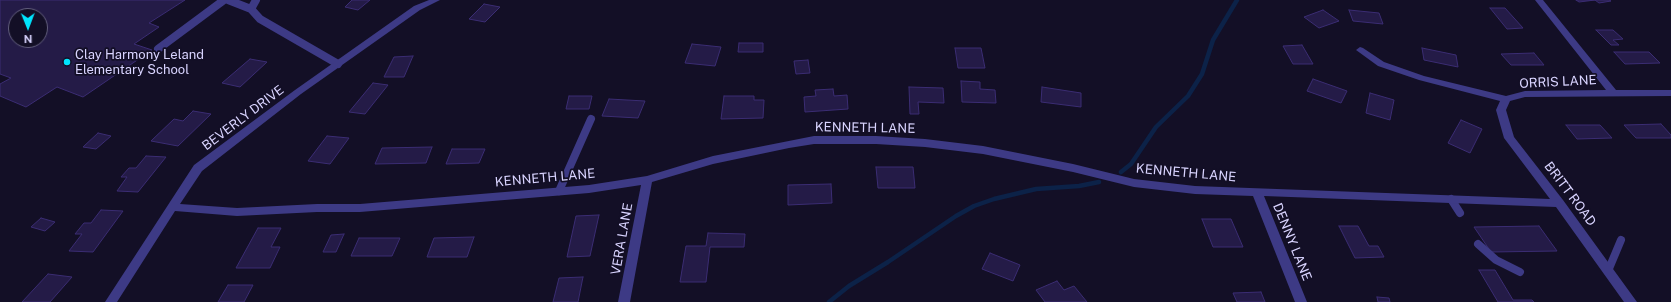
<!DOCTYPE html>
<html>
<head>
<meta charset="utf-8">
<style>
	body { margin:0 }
	#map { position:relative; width:1671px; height:302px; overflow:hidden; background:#130f26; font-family:"Public Sans",sans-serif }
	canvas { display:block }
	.north { position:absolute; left:8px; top:8px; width:40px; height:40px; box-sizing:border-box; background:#130f26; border:1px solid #625e7d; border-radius:50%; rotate:179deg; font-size:11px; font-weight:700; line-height:16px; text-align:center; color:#d9d4ff }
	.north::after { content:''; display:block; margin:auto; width:14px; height:18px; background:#00e5ff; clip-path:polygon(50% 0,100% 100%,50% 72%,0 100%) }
</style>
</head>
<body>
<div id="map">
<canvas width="1671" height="302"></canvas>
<div class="north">N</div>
</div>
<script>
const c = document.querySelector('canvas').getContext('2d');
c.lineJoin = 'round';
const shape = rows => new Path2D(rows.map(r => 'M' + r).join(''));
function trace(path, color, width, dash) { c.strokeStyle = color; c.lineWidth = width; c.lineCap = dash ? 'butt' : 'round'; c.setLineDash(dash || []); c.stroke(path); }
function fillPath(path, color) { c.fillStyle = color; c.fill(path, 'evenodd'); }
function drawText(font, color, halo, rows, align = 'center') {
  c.font = font + ' "Public Sans",sans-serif'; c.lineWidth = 3.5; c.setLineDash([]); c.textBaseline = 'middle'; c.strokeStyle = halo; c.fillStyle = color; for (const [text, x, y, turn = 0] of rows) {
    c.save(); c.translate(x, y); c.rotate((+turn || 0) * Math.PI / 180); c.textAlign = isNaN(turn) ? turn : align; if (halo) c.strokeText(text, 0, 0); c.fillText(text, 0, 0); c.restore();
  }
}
trace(shape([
	[1121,172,1131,164,1156,127,1188,96,1202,74,1213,40,1237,0],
	[829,302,849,286,888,262,956,216,974,206,994,199,1036,189,1079,186,1099,182]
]), '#0c2248', 4.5);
const building = shape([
	[0,0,185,0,149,23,159,27,134,44,152,50,83,97,57,87,26,107,0,96,0,84,11,78,0,74,0,0],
	[16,16,40,16,40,40,16,40,16,16],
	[352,0,370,0,358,10,345,7,352,0],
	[1576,0,1609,0,1611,1,1599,3,1595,0,1579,2,1576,0],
	[484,4,500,7,485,22,469,19,484,4],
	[1490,8,1505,8,1523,28,1507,29,1490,8],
	[1323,10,1339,21,1319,28,1304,17,1323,10],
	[1349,10,1379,13,1383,24,1353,21,1349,10],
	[1596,30,1613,30,1623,39,1613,40,1619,45,1611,45,1596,30],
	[739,43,763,43,763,52,738,52,739,43],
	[692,44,721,47,715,66,685,63,692,44],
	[1302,45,1313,64,1293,64,1283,46,1302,45],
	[955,48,981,48,985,68,958,68,955,48],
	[1422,48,1456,55,1458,67,1424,60,1422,48],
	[1614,52,1649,52,1660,63,1625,64,1614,52],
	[1534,53,1544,65,1511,65,1501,54,1534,53],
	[413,56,404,77,384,77,394,57,413,56],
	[250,59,267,62,240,87,222,83,250,59],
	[808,60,810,73,796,74,794,61,808,60],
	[1313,79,1347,91,1341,103,1307,91,1313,79],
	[961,81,980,82,980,89,995,90,996,103,962,102,961,81],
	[373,83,388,85,365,114,349,112,373,83],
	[909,87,943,88,944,103,918,102,919,114,910,114,909,87],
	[1042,87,1081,93,1081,107,1041,102,1042,87],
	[833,89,834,96,847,95,848,109,805,112,804,97,816,96,815,90,833,89],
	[1370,93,1394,100,1390,120,1366,113,1370,93],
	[569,96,592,96,589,109,566,109,569,96],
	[724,96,754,96,754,100,764,100,763,118,721,119,724,96],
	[609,99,645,101,638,118,602,116,609,99],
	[193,111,211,114,178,146,151,141,174,119,183,121,193,111],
	[1461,120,1482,129,1470,153,1448,143,1461,120],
	[1661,124,1671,135,1671,138,1636,138,1624,125,1661,124],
	[1566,125,1600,125,1612,138,1577,139,1566,125],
	[98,133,111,136,96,149,83,147,98,133],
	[327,136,349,138,330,164,308,161,327,136],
	[432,147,426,163,375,164,382,148,432,147],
	[452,149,485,149,479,163,446,164,452,149],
	[146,156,166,157,138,192,117,191,127,177,121,177,129,168,136,168,146,156],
	[876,167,913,167,915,188,878,188,876,167],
	[831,184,832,203,788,205,788,185,831,184],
	[101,210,123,211,93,252,69,251,82,234,75,234,84,223,91,223,101,210],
	[599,215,590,256,567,257,576,216,599,215],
	[41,218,55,222,45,231,31,227,41,218],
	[1202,219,1231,219,1243,247,1213,247,1202,219],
	[1339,226,1358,226,1369,246,1378,246,1384,257,1355,258,1339,226],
	[1539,226,1557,251,1491,252,1474,227,1539,226],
	[258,228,281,228,271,247,280,247,270,268,236,268,258,228],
	[708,233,745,234,744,247,710,247,706,282,680,282,686,246,706,246,708,233],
	[344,234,336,252,323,252,331,235,344,234],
	[474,237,467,257,427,257,434,238,474,237],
	[359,238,400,238,392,256,351,256,359,238],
	[990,253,1020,265,1013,281,982,269,990,253],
	[1479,270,1495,270,1513,300,1532,300,1534,302,1498,302,1479,270],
	[48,274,72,277,50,302,22,302,48,274],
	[583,277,578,302,553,302,559,278,583,277],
	[1057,281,1064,290,1074,286,1087,302,1045,302,1036,290,1057,281],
	[228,285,253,285,244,302,218,302,228,285],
	[1261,292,1265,302,1237,302,1233,293,1261,292],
	[1377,297,1389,298,1390,302,1378,302,1377,297]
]);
fillPath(building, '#241b47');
trace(building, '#3b2d73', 1);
trace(shape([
	[228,0,251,9,260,19,338,64],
	[251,9,256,0],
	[158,49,224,0],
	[559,191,591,119],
	[1451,199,1460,213],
	[1478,244,1496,260,1520,272],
	[1608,271,1621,240]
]), '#3d3a85', 8);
fillPath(shape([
	[429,0,440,0,420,10,301,94,202,171,180,204,237,208,317,204,360,204,589,185,647,176,713,156,814,136,876,136,925,139,983,146,1073,164,1134,179,1195,186,1550,199,1504,138,1496,110,1500,101,1419,80,1378,66,1356,50,1360,47,1363,48,1384,62,1424,76,1506,96,1525,91,1606,90,1535,0,1543,0,1616,90,1671,90,1671,96,1525,97,1510,101,1506,110,1514,137,1563,200,1637,302,1624,302,1556,207,1264,196,1307,302,1295,302,1253,196,1195,194,1134,187,1073,172,983,154,925,147,876,144,814,144,789,148,713,164,652,182,630,302,618,302,641,185,589,193,360,212,317,212,237,216,175,211,117,302,105,302,194,165,295,90,414,6,429,0]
]), '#3d3a85');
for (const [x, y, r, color] of [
	[67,62,4,"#00e5ff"]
]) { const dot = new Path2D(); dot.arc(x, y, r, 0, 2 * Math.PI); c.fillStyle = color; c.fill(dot); trace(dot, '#130f26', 1.5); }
drawText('13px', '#d9d4ff', '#130f26', [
	["Clay Harmony Leland",75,55],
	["Elementary School",75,70]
], 'left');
drawText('13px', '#d9d4ff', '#130f26', [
	["ORRIS LANE",1558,82,-3],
	["BEVERLY DRIVE",243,118,-37],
	["KENNETH LANE",865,128,1],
	["KENNETH LANE",1186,173,5],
	["KENNETH LANE",545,178,-5],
	["BRITT ROAD",1570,194,53],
	["VERA LANE",622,239,-80],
	["DENNY LANE",1292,242,68]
]);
</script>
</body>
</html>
